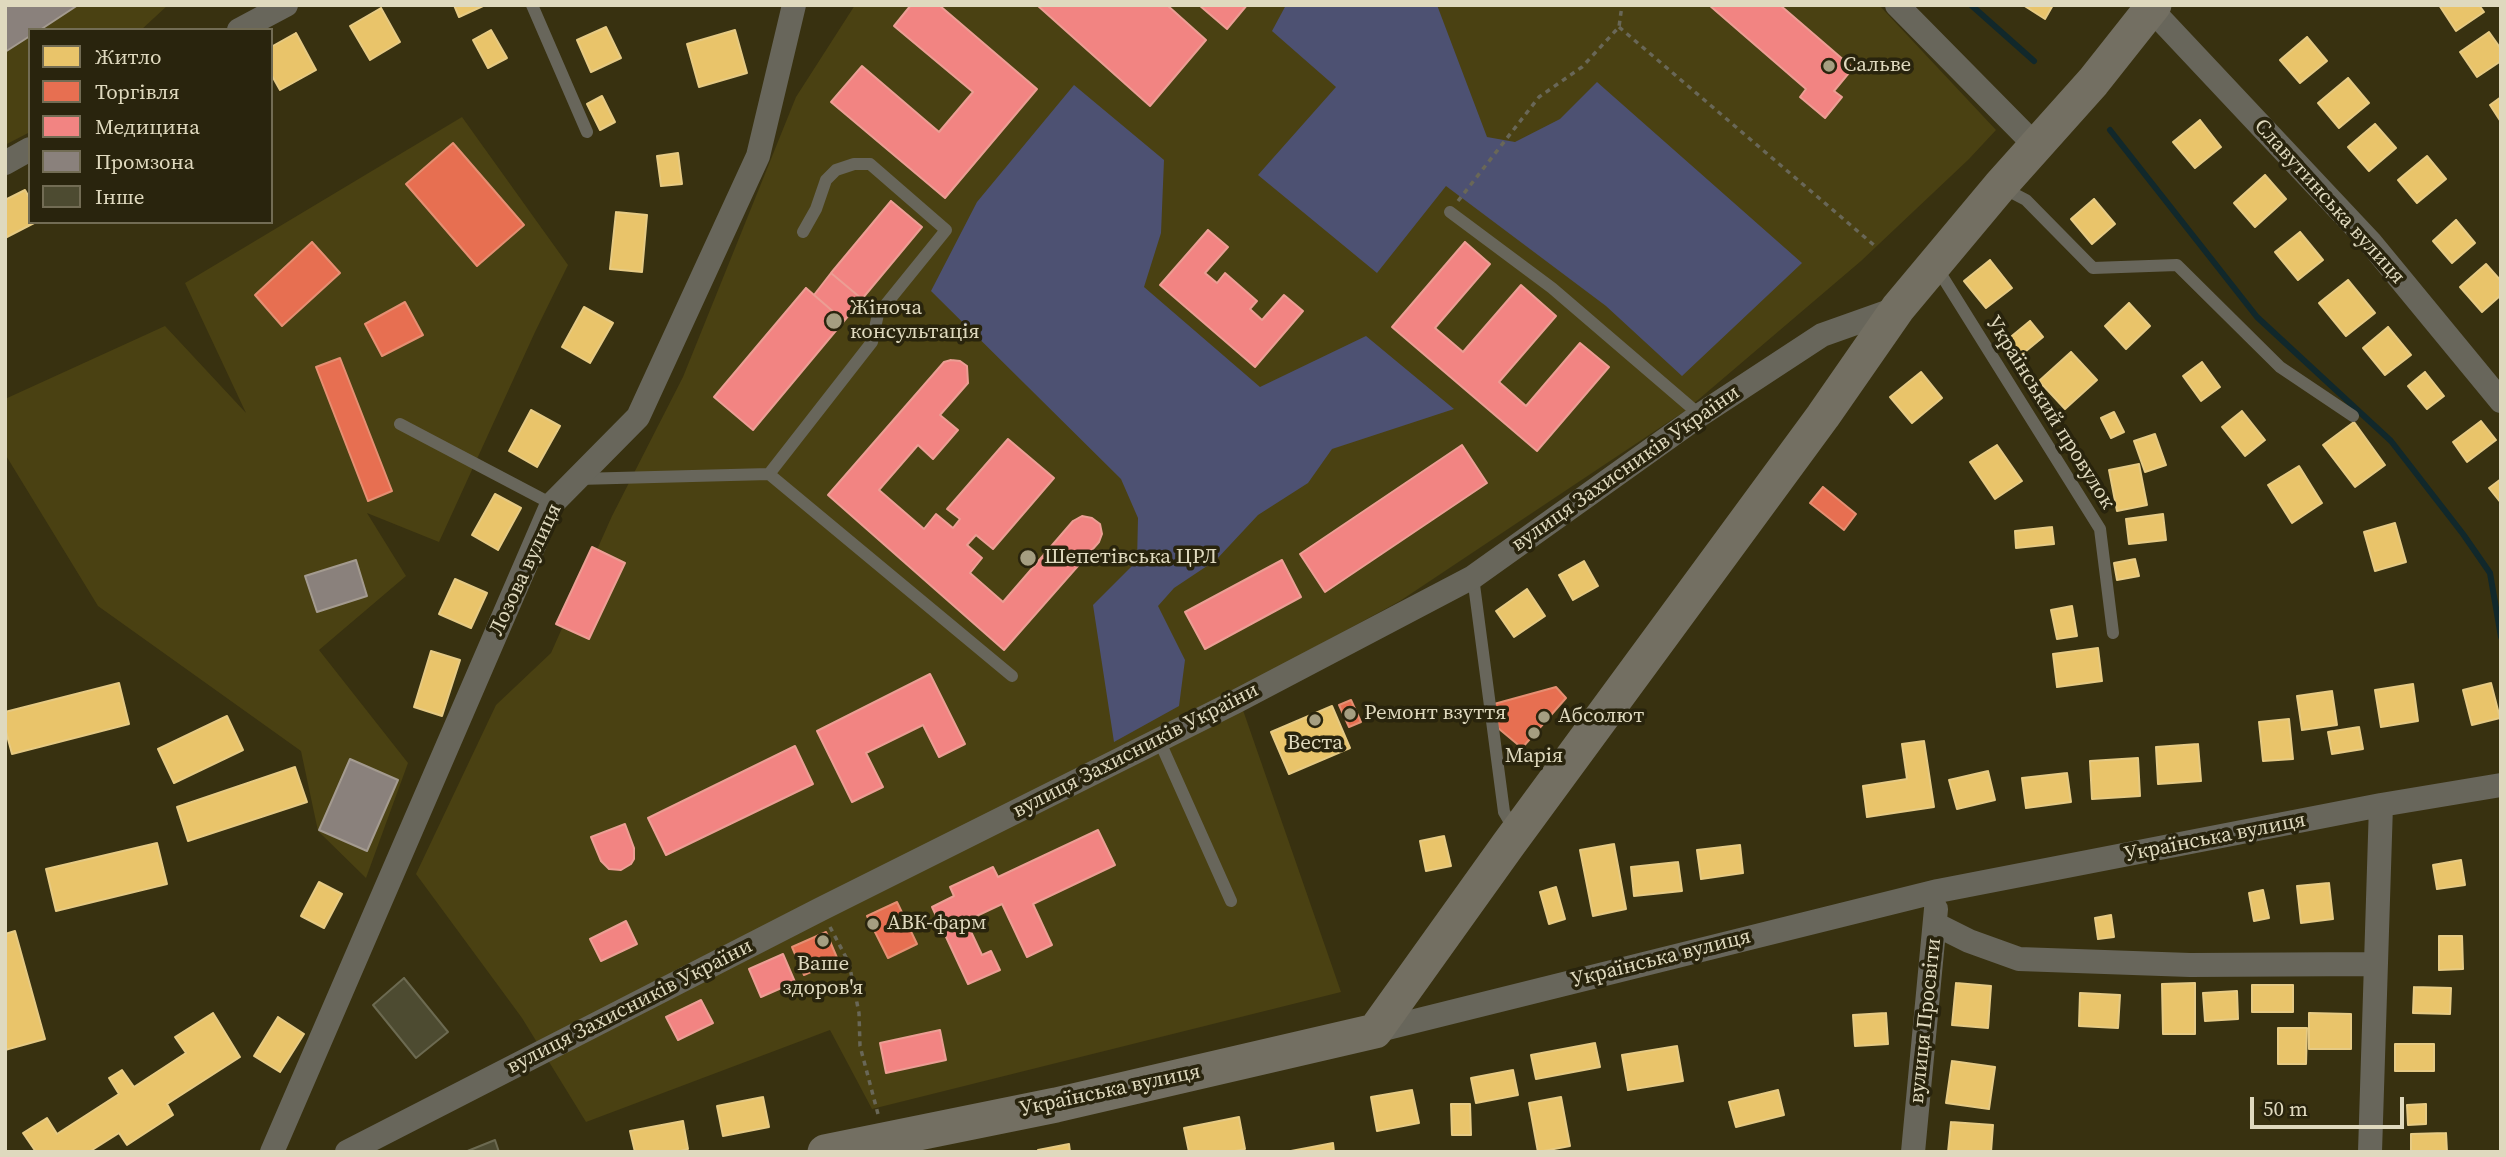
<!DOCTYPE html>
<html>
<head>
<meta charset="utf-8">
<style>
	body { margin:0 }
	#map { position:relative; width:2506px; height:1157px; overflow:hidden; background:#383110; font-family:"Source Serif 4",serif }
	canvas { display:block }
	.frame { position:absolute; inset:0; border:7px solid #dfd9be; pointer-events:none }
	.legend { position:absolute; left:28px; top:28px; width:245px; height:196px; box-sizing:border-box; background:#29240d; border:2px solid #726c54; margin:0; padding:9px 12px; list-style:none; font-size:21px; color:#dfd9be }
	.legend li { display:flex; align-items:center; gap:14px; height:35px }
	.legend b { width:35px; border:2px solid #726c54 }
	.scale { position:absolute; left:2250px; top:1097px; width:154px; height:32px; box-sizing:border-box; border:4px solid #dfd9be; border-top:0; padding-left:9px; font-size:21px; line-height:24px; white-space:nowrap; color:#dfd9be; -webkit-text-stroke:5px #29240d; paint-order:stroke }
</style>
</head>
<body>
<div id="map">
<canvas width="2506" height="1157"></canvas>
<div class="frame"></div>
<ul class="legend">
<li><b style="height:19px;background:#e9c46a"></b>Житло</li>
<li><b style="height:19px;background:#e76f51"></b>Торгівля</li>
<li><b style="height:19px;background:#f28482"></b>Медицина</li>
<li><b style="height:19px;background:#8a817c"></b>Промзона</li>
<li><b style="height:19px;background:#4d4b31"></b>Інше</li>
</ul>
<div class="scale">50 m</div>
</div>
<script>
const c = document.querySelector('canvas').getContext('2d');
c.lineJoin = 'round';
function fillPath(path, color) { c.fillStyle = color; c.fill(path, 'evenodd'); }
const shape = rows => new Path2D(rows.map(r => 'M' + r).join(''));
function trace(path, color, width, dash) { c.strokeStyle = color; c.lineWidth = width; c.lineCap = dash ? 'butt' : 'round'; c.setLineDash(dash || []); c.stroke(path); }
function drawText(font, color, halo, rows, align = 'center') {
  c.font = font + ' "Source Serif 4",serif'; c.lineWidth = 7; c.setLineDash([]); c.textBaseline = 'middle'; c.strokeStyle = halo; c.fillStyle = color; for (const [text, x, y, turn = 0] of rows) {
    c.save(); c.translate(x, y); c.rotate((+turn || 0) * Math.PI / 180); c.textAlign = isNaN(turn) ? turn : align; if (halo) c.strokeText(text, 0, 0); c.fillText(text, 0, 0); c.restore();
  }
}
fillPath(shape([
	[5,5,168,5,141,30,30,30,30,132,5,145],
	[855,5,1879,5,1996,130,1969,159,1861,261,1685,411,1400,601,1236,690,1341,992,872,1109,830,1030,586,1122,522,1018,416,874,496,705,551,653,612,516,683,377,796,97],
	[462,117,568,265,535,332,439,542,367,513,406,576,319,650,408,763,366,878,318,831,301,751,98,606,5,454,5,399,165,326,246,413,185,283]
]), '#4a4112');
fillPath(shape([
	[1286,5,1437,5,1487,137,1515,142,1560,119,1597,82,1802,263,1682,376,1606,306,1446,186,1377,273,1258,175,1336,87,1272,31],
	[1074,85,1164,160,1161,233,1144,287,1260,387,1366,336,1454,409,1332,449,1308,483,1258,515,1216,560,1174,588,1158,606,1185,660,1179,706,1114,742,1093,605,1137,561,1138,518,1121,479,931,291,977,202]
]), '#4d5172');
const homes = shape([
	[454,5,483,5,483,6,459,17,454,5],
	[2023,5,2053,5,2045,19,2023,5],
	[2439,5,2479,5,2484,12,2456,31,2439,5],
	[381,8,400,42,370,60,350,26,381,8],
	[606,27,621,58,591,72,577,40,606,27],
	[491,30,507,58,488,68,473,40,491,30],
	[735,30,747,73,699,87,687,44,735,30],
	[2489,32,2501,49,2501,61,2477,77,2460,52,2489,32],
	[296,33,316,70,280,90,271,74,271,47,296,33],
	[2307,37,2327,61,2300,83,2280,60,2307,37],
	[2348,78,2369,103,2339,128,2318,103,2348,78],
	[602,96,615,122,600,130,587,104,602,96],
	[2501,97,2501,122,2490,105,2501,97],
	[2200,120,2221,147,2195,168,2173,142,2200,120],
	[2375,124,2396,148,2369,171,2348,147,2375,124],
	[678,153,682,184,661,186,657,156,678,153],
	[2427,156,2446,179,2417,203,2398,180,2427,156],
	[2265,175,2286,199,2255,227,2234,203,2265,175],
	[25,190,30,199,30,222,36,222,5,238,5,200,25,190],
	[2094,199,2115,224,2092,244,2071,219,2094,199],
	[616,212,647,215,642,272,610,269,616,212],
	[2456,220,2475,243,2452,263,2433,241,2456,220],
	[2300,232,2323,260,2298,280,2275,252,2300,232],
	[1990,260,2012,288,1986,308,1964,281,1990,260],
	[2486,264,2501,281,2501,295,2482,312,2460,287,2486,264],
	[2348,280,2375,313,2346,336,2319,303,2348,280],
	[2129,303,2150,326,2126,349,2105,326,2129,303],
	[584,307,613,323,590,363,562,347,584,307],
	[2030,321,2043,337,2020,356,2007,340,2030,321],
	[2388,327,2411,355,2385,375,2363,348,2388,327],
	[2071,352,2097,380,2065,409,2039,381,2071,352],
	[2202,362,2220,387,2201,401,2183,376,2202,362],
	[1921,372,1942,398,1912,423,1890,397,1921,372],
	[2425,372,2444,396,2427,409,2408,386,2425,372],
	[531,410,560,426,537,467,509,451,531,410],
	[2242,411,2265,440,2245,456,2222,427,2242,411],
	[2114,412,2124,432,2111,438,2101,418,2114,412],
	[2481,421,2496,440,2467,462,2453,442,2481,421],
	[2354,422,2385,465,2355,487,2323,445,2354,422],
	[2155,434,2166,465,2145,472,2134,441,2155,434],
	[1997,445,2022,481,1995,499,1970,462,1997,445],
	[2139,464,2147,505,2117,511,2109,470,2139,464],
	[2299,466,2322,503,2292,523,2268,485,2299,466],
	[2501,479,2501,503,2489,488,2501,479],
	[495,494,521,508,498,550,472,535,495,494],
	[2163,514,2166,540,2129,544,2126,519,2163,514],
	[2395,523,2406,562,2375,571,2364,532,2395,523],
	[2052,527,2054,544,2016,548,2015,531,2052,527],
	[2135,559,2139,576,2117,580,2114,563,2135,559],
	[1584,561,1598,586,1573,600,1559,575,1584,561],
	[455,579,487,593,471,628,439,614,455,579],
	[1527,589,1545,616,1514,637,1496,611,1527,589],
	[2072,606,2077,636,2057,639,2051,610,2072,606],
	[2098,648,2102,681,2057,687,2053,654,2098,648],
	[431,651,460,660,442,716,414,707,431,651],
	[119,683,129,724,12,754,5,728,5,712,119,683],
	[2491,683,2500,718,2472,725,2463,690,2491,683],
	[2413,684,2418,721,2381,727,2375,690,2413,684],
	[2332,691,2337,725,2302,730,2297,696,2332,691],
	[1332,706,1350,748,1289,774,1271,732,1332,706],
	[227,716,243,750,174,783,158,749,227,716],
	[2289,719,2293,759,2263,761,2259,722,2289,719],
	[2359,727,2363,749,2332,754,2328,732,2359,727],
	[1924,741,1934,807,1867,817,1863,786,1907,779,1902,744,1924,741],
	[2198,744,2201,781,2158,784,2156,747,2198,744],
	[2138,758,2140,796,2092,799,2090,761,2138,758],
	[295,767,307,802,188,841,177,807,295,767],
	[1988,771,1995,800,1957,809,1949,780,1988,771],
	[2067,773,2071,802,2026,808,2022,778,2067,773],
	[1444,836,1451,866,1426,871,1420,841,1444,836],
	[157,843,167,884,56,911,46,869,157,843],
	[1614,844,1626,909,1593,916,1580,850,1614,844],
	[1740,845,1743,873,1701,879,1697,850,1740,845],
	[2461,860,2465,885,2437,889,2433,865,2461,860],
	[1678,862,1682,891,1634,896,1631,867,1678,862],
	[319,882,342,894,324,928,301,916,319,882],
	[2329,883,2333,919,2301,923,2297,886,2329,883],
	[1556,887,1565,919,1549,924,1540,892,1556,887],
	[2263,890,2269,918,2254,921,2249,893,2263,890],
	[2111,915,2114,937,2098,939,2095,918,2111,915],
	[15,931,45,1039,5,1050,5,934,15,931],
	[2439,936,2462,936,2463,969,2439,970,2439,936],
	[1956,983,1991,986,1988,1028,1952,1025,1956,983],
	[2195,983,2195,1034,2163,1034,2162,984,2195,983],
	[2252,985,2293,985,2293,1012,2252,1012,2252,985],
	[2414,987,2451,988,2450,1014,2413,1013,2414,987],
	[2237,991,2238,1019,2205,1021,2203,993,2237,991],
	[2080,993,2120,995,2118,1028,2079,1026,2080,993],
	[213,1013,240,1057,167,1104,173,1115,127,1145,119,1133,89,1152,36,1152,23,1133,47,1118,57,1134,119,1094,109,1078,122,1070,134,1087,186,1053,175,1037,213,1013],
	[1886,1013,1888,1044,1855,1046,1853,1015,1886,1013],
	[2309,1013,2351,1014,2351,1049,2309,1049,2309,1013],
	[278,1017,304,1034,280,1072,254,1056,278,1017],
	[2278,1028,2307,1028,2306,1064,2278,1064,2278,1028],
	[1595,1043,1600,1067,1536,1079,1531,1055,1595,1043],
	[2395,1044,2434,1044,2434,1071,2395,1071,2395,1044],
	[1677,1046,1683,1081,1628,1090,1622,1055,1677,1046],
	[1952,1061,1995,1067,1989,1109,1946,1103,1952,1061],
	[1513,1070,1518,1095,1476,1103,1471,1078,1513,1070],
	[1412,1090,1419,1123,1377,1131,1371,1097,1412,1090],
	[1778,1090,1784,1115,1736,1127,1729,1102,1778,1090],
	[763,1097,769,1127,723,1136,717,1106,763,1097],
	[1561,1097,1570,1146,1538,1152,1529,1103,1561,1097],
	[1451,1104,1470,1104,1471,1135,1452,1135,1451,1104],
	[2426,1104,2426,1124,2408,1125,2407,1105,2426,1104],
	[1239,1117,1245,1149,1230,1152,1189,1152,1184,1128,1239,1117],
	[683,1121,688,1149,677,1152,635,1152,630,1131,683,1121],
	[1951,1122,1993,1125,1991,1152,1948,1152,1951,1122],
	[2446,1133,2447,1152,2411,1152,2411,1134,2446,1133],
	[1333,1143,1334,1152,1291,1151,1333,1143],
	[1069,1144,1070,1152,1038,1152,1038,1150,1069,1144]
]);
fillPath(homes, '#e9c46a');
trace(homes, '#e6ca83', 2);
const shops = shape([
	[453,143,524,225,477,266,406,184,453,143],
	[312,242,340,273,282,326,255,295,312,242],
	[405,302,423,335,382,356,365,324,405,302],
	[340,358,392,491,368,501,316,367,340,358],
	[1823,487,1856,514,1844,530,1810,503,1823,487],
	[1556,687,1566,698,1522,748,1498,728,1494,704,1556,687],
	[1351,700,1361,722,1349,727,1339,705,1351,700],
	[897,902,917,944,888,958,867,916,897,902],
	[826,932,838,960,804,975,792,947,826,932]
]);
fillPath(shops, '#e76f51');
trace(shops, '#e58f72', 2);
const health = shape([
	[911,5,939,5,1037,89,945,198,831,102,862,66,939,132,973,92,894,26,911,5],
	[1037,5,1167,5,1206,40,1150,106,1037,5],
	[1199,5,1247,5,1227,29,1199,5],
	[1709,5,1780,5,1853,68,1834,91,1842,97,1825,118,1800,97,1806,89,1709,5],
	[891,201,922,227,862,299,831,273,891,201],
	[1208,230,1228,247,1205,273,1217,283,1225,273,1257,301,1250,309,1262,320,1284,295,1303,311,1255,367,1160,285,1208,230],
	[1465,242,1490,264,1435,328,1463,352,1521,285,1556,316,1499,382,1526,406,1580,343,1609,367,1537,451,1392,327,1465,242],
	[831,273,862,299,844,321,814,295,831,273],
	[806,288,844,321,753,430,714,397,806,288],
	[951,360,960,361,967,366,968,383,940,415,958,430,933,459,918,445,879,490,924,529,936,514,953,528,960,519,947,509,1008,439,1054,478,993,549,976,535,967,545,982,558,970,573,1003,602,1073,521,1082,516,1092,518,1100,524,1102,534,1099,542,1004,650,828,495,944,362,951,360],
	[1462,445,1487,483,1325,592,1300,554,1462,445],
	[592,547,625,563,589,639,556,624,592,547],
	[1282,560,1301,597,1205,649,1185,612,1282,560],
	[930,674,965,744,939,757,923,725,866,753,883,787,852,802,817,731,930,674],
	[795,746,813,784,666,855,648,818,795,746],
	[625,824,634,848,634,859,631,864,621,870,609,869,601,861,591,837,625,824],
	[1098,830,1115,865,1033,904,1052,945,1027,957,1002,904,966,921,982,955,991,951,1000,970,968,984,932,907,954,896,950,887,993,867,998,877,1098,830],
	[626,921,637,944,601,961,590,939,626,921],
	[783,954,795,982,761,997,749,969,783,954],
	[701,1000,713,1023,678,1040,666,1017,701,1000],
	[940,1030,946,1060,886,1073,880,1043,940,1030]
]);
fillPath(health, '#f28482');
trace(health, '#ec9e94', 2);
const industry = shape([
	[5,5,78,5,40,30,30,30,30,36,5,52,5,5],
	[356,560,367,596,317,612,305,576,356,560],
	[350,759,398,780,367,851,319,830,350,759]
]);
fillPath(industry, '#8a817c');
trace(industry, '#a49b90', 2);
trace(shape([
	[1971,5,2034,61],
	[2110,130,2257,317,2391,441,2463,534,2490,573,2501,637]
]), '#11282b', 6);
const building = shape([
	[404,978,448,1032,416,1058,373,1005,404,978],
	[495,1140,499,1152,465,1152,495,1140]
]);
fillPath(building, '#4d4b31');
trace(building, '#6c6a51', 2);
trace(shape([
	[1619,27,1875,246],
	[1458,201,1539,97,1582,67,1619,27,1622,5],
	[830,927,849,963,859,1013,860,1046,878,1114]
]), '#696757', 3.5, [5, 5]);
trace(shape([
	[532,5,587,132],
	[2003,188,2026,200,2093,268,2177,265,2280,367,2353,416],
	[1450,212,1552,288,1700,415],
	[1937,268,2100,529,2113,633],
	[400,424,552,504],
	[769,474,1012,676],
	[578,479,769,474,872,342,878,314,946,230,870,164,854,164,836,170,826,180,816,209,803,232],
	[1473,577,1504,812,1515,831],
	[1159,740,1231,901]
]), '#68665b', 12);
trace(shape([
	[1897,5,2037,147],
	[2151,9,2370,242,2501,401],
	[239,30,286,5],
	[5,163,30,149],
	[1935,924,1969,941,2019,959,2190,965,2376,964],
	[1375,1031,1938,891,2381,805,2501,785],
	[272,1152,552,504,638,417,758,156,794,5],
	[347,1152,821,909,1235,702,1473,577,1700,415,1822,335,1898,308],
	[1913,1152,1936,909],
	[2370,1152,2381,805]
]), '#68665b', 24);
trace(shape([
	[825,1152,1056,1105,1375,1031,1508,845,1823,416,1898,308,2000,186,2093,82,2154,5]
]), '#736f62', 35);
for (const [x, y, r, color] of [
	[1829,66,7,"#a59e81"],
	[834,321,9,"#a59e81"],
	[1028,558,9,"#a59e81"],
	[1350,714,7,"#a59e81"],
	[1544,717,7,"#a59e81"],
	[1315,720,7,"#a59e81"],
	[1534,733,7,"#a59e81"],
	[873,924,7,"#a59e81"],
	[823,941,7,"#a59e81"]
]) { const dot = new Path2D(); dot.arc(x, y, r, 0, 2 * Math.PI); c.fillStyle = color; c.fill(dot); trace(dot, '#29240d', 2.5); }
drawText('21px', '#dfd9be', '#29240d', [
	["Сальве",1843,66],
	["Жіноча",850,309],
	["консультація",850,333],
	["Шепетівська ЦРЛ",1044,558],
	["Ремонт взуття",1364,714],
	["Абсолют",1558,717],
	["Веста",1315,744,"center"],
	["Марія",1534,757,"center"],
	["АВК-фарм",887,924],
	["Ваше",823,965,"center"],
	["здоров'я",823,989,"center"]
], 'left');
drawText('21px', '#dfd9be', '#29240d', [
	["Славутинська вулиця",2329,202,48],
	["Український провулок",2050,413,58],
	["вулиця Захисників України",1626,469,-35],
	["Лозова вулиця",526,570,-65],
	["вулиця Захисників України",1136,751,-27],
	["Українська вулиця",2215,838,-11],
	["Українська вулиця",1661,959,-14],
	["вулиця Захисників України",630,1007,-27],
	["вулиця Просвіти",1926,1021,-84],
	["Українська вулиця",1110,1091,-12]
]);
</script>
</body>
</html>
